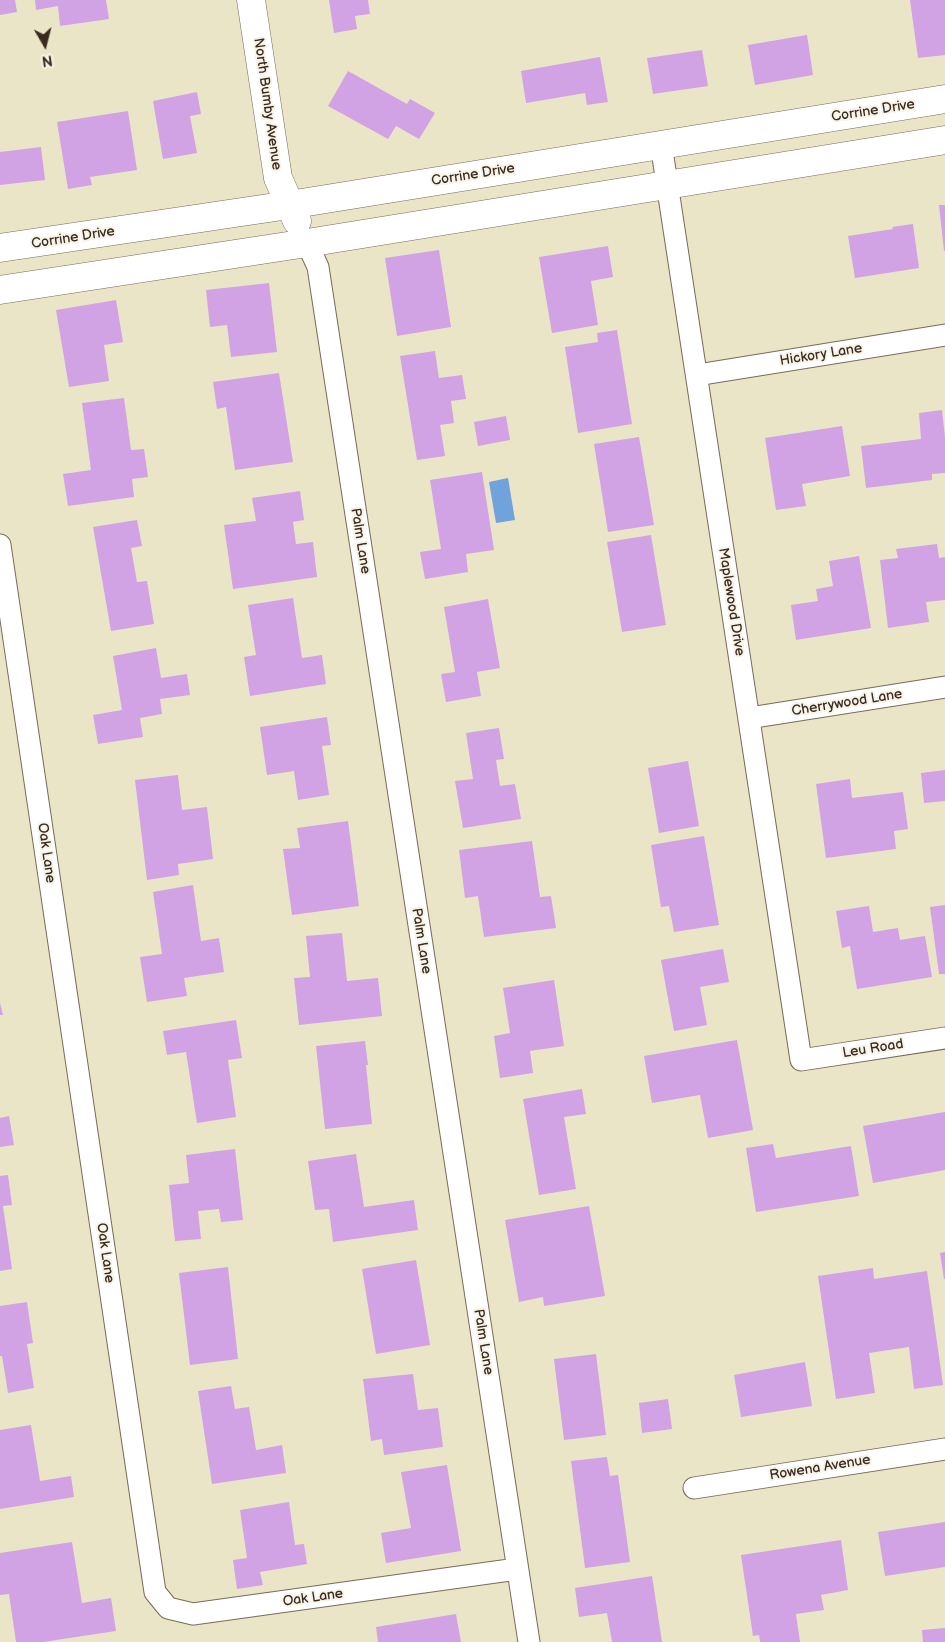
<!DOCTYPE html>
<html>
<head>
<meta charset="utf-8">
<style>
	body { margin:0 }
	#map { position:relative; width:945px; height:1642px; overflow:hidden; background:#ebe5c8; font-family:"Balsamiq Sans",sans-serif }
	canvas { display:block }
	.north { position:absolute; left:20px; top:20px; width:50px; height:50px; -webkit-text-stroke:4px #f7f3e8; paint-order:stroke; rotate:172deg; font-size:14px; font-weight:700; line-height:20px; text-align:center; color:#3b2a1e }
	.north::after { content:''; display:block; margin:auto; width:18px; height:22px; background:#3b2a1e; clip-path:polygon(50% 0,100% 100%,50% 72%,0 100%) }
</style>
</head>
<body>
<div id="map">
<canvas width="945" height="1642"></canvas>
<div class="north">N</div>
</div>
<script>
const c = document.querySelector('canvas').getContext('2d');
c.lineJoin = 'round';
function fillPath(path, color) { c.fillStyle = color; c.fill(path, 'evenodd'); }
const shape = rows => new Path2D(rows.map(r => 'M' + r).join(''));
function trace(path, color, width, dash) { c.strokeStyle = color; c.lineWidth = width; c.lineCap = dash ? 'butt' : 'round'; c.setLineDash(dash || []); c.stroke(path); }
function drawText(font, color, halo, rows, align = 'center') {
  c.font = font + ' "Balsamiq Sans",sans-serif'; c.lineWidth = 4; c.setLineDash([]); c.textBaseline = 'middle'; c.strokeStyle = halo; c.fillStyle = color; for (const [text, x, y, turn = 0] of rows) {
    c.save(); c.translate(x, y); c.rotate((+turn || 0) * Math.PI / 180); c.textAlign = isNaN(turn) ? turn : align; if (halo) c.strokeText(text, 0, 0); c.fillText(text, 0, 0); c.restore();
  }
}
fillPath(shape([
	[508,478,515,520,496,523,489,482]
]), '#70a2db');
fillPath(shape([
	[0,0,15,0,17,12,0,15],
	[35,0,106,0,109,19,60,26,58,6,36,10],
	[329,0,368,0,370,14,355,16,357,29,334,33],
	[910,0,945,0,945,55,918,58],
	[807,35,813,75,755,85,748,45],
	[702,50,708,86,653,94,647,58],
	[600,57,608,102,587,105,585,93,526,103,521,71],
	[348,71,407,104,410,99,435,113,419,139,396,126,388,139,328,106],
	[197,92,201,114,190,116,197,153,163,159,153,101],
	[128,111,137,170,90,177,92,185,68,189,57,122],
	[41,147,45,180,0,185,0,152],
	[939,205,945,205,945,251,944,251],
	[913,224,919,268,855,278,848,236,893,229,892,227],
	[608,246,613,277,591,281,598,325,552,333,539,257],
	[439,250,451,327,397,336,385,258],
	[269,283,277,352,231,357,227,325,210,327,206,290],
	[116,300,123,342,104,345,109,381,69,387,56,310],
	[617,330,632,424,578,433,565,347,598,342,597,333],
	[435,351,439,378,462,375,466,399,451,401,454,423,440,425,445,456,417,460,400,356],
	[279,373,293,462,235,470,226,407,217,409,213,382],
	[124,398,131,450,144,449,148,477,132,479,134,497,68,506,63,474,91,470,82,403],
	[942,410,945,437,945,473,932,474,932,480,866,488,861,446,921,439,919,413],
	[506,416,510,440,478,446,474,422],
	[842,426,850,476,802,484,806,506,776,510,765,438],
	[639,437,654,525,608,532,594,444],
	[482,472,494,550,466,554,468,572,425,579,420,552,441,549,430,480],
	[300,491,304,520,293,522,296,544,313,542,317,577,233,589,224,525,256,521,252,498],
	[137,520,142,546,131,548,137,582,147,581,154,624,111,631,93,527],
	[651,535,666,625,622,632,607,542],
	[937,544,939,558,945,557,945,600,926,602,929,622,888,628,880,560,898,558,896,549],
	[859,556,871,628,796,640,791,605,818,601,816,589,833,586,829,561],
	[293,598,302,658,322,655,326,684,250,696,244,657,256,655,248,605],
	[488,599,500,668,477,672,481,696,446,702,441,674,455,672,444,607],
	[156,648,161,678,187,674,190,695,160,699,162,714,140,718,143,737,98,744,93,715,122,710,113,656],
	[327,717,331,745,322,746,329,795,298,800,294,771,267,775,260,727],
	[499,728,504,759,496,760,500,786,515,784,521,819,463,828,455,781,473,779,466,733],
	[688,761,699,826,659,833,648,768],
	[945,770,945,801,924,803,921,773],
	[178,775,182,810,207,807,213,859,178,864,179,875,147,880,135,780],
	[850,779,852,798,903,792,908,829,894,831,896,849,826,858,816,784],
	[348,821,359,906,292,915,283,849,300,848,297,828],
	[704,836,719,925,674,932,669,906,661,907,651,845],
	[532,841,540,897,551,896,556,928,484,937,478,896,465,898,459,850],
	[193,885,201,941,219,938,224,972,184,978,187,996,147,1002,140,957,162,954,153,892],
	[945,905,945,974,939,974,930,907],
	[869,906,873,932,898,928,900,940,925,936,932,977,857,989,850,946,842,948,836,911],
	[342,933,347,981,378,978,382,1016,299,1025,294,978,310,977,306,936],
	[723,949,729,982,700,987,707,1025,674,1031,661,960],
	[554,980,564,1046,530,1051,533,1073,500,1078,494,1036,510,1033,503,988],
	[0,1003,3,1015,0,1015],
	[236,1020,242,1058,228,1060,236,1117,197,1123,186,1052,167,1055,163,1031],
	[737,1040,753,1130,708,1138,700,1095,652,1103,644,1056],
	[365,1041,368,1065,366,1065,372,1124,325,1129,316,1046],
	[582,1089,586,1114,564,1117,576,1189,539,1195,523,1099],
	[945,1112,945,1170,873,1183,863,1126],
	[9,1116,14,1145,0,1147,0,1118],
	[773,1144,776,1158,851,1146,859,1196,756,1212,746,1148],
	[235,1149,243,1220,221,1222,219,1209,198,1211,201,1239,175,1241,169,1185,189,1183,186,1155],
	[356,1154,364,1207,414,1200,418,1230,333,1242,329,1209,315,1210,308,1161],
	[8,1175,12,1205,3,1206,12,1269,0,1271,0,1176],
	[589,1206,605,1296,544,1306,543,1297,519,1302,505,1220],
	[945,1252,945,1279,944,1279,940,1253],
	[416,1260,430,1345,376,1354,362,1269],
	[228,1267,238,1359,190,1365,179,1273],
	[873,1268,874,1279,927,1271,943,1385,914,1389,909,1347,869,1353,875,1393,836,1399,818,1276],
	[27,1302,33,1343,27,1344,34,1388,8,1393,2,1356,0,1356,0,1306],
	[596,1354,606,1435,564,1440,554,1359],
	[805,1362,812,1406,741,1417,734,1375],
	[413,1374,418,1410,438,1408,443,1447,384,1455,382,1439,371,1441,363,1379],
	[231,1386,235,1409,249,1407,256,1450,282,1445,286,1473,212,1484,198,1391],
	[668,1399,672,1429,642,1433,639,1403],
	[31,1425,40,1481,71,1476,74,1497,0,1509,0,1430],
	[607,1457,610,1476,618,1475,630,1562,585,1568,571,1461],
	[447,1465,461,1551,386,1563,381,1533,411,1528,401,1472],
	[289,1502,295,1545,304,1544,307,1564,260,1572,263,1585,237,1589,233,1560,247,1558,240,1510],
	[945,1522,945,1567,885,1576,878,1532],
	[841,1540,848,1590,821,1595,824,1610,796,1614,800,1642,760,1642,759,1635,753,1636,741,1555],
	[72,1542,82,1603,111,1598,116,1631,43,1642,16,1642,9,1594,0,1595,0,1553],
	[652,1576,662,1642,612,1642,607,1613,579,1617,575,1588],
	[456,1614,461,1642,378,1642,376,1627],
	[945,1628,945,1642,923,1642,922,1630]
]), '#d1a2e4');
const street = shape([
	[661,144,801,1060,945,1038],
	[307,243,318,267,529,1642],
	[697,375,945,335],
	[0,545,155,1592,168,1608,193,1614,517,1569],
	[749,718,945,687],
	[694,1488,945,1449]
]);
const secondary = shape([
	[251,0,278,178,297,221],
	[0,248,289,205,945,99],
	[0,290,307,243,945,140]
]);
trace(street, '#796b5a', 23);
trace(secondary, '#796b5a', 29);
trace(street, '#fff', 21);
trace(secondary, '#fff', 28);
drawText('14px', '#3b2a1e', '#f7f3e8', [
	["North Bumby Avenue",267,104,82],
	["Corrine Drive",873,111,-9],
	["Corrine Drive",473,175,-9],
	["Corrine Drive",73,238,-9],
	["Hickory Lane",821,355,-9],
	["Palm Lane",360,541,81],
	["Maplewood Drive",731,602,81],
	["Cherrywood Lane",847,703,-9],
	["Oak Lane",46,853,82],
	["Palm Lane",421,941,81],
	["Leu Road",873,1049,-9],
	["Oak Lane",105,1253,82],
	["Palm Lane",483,1342,81],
	["Rowena Avenue",820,1468,-9],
	["Oak Lane",313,1598,-8]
]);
</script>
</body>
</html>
